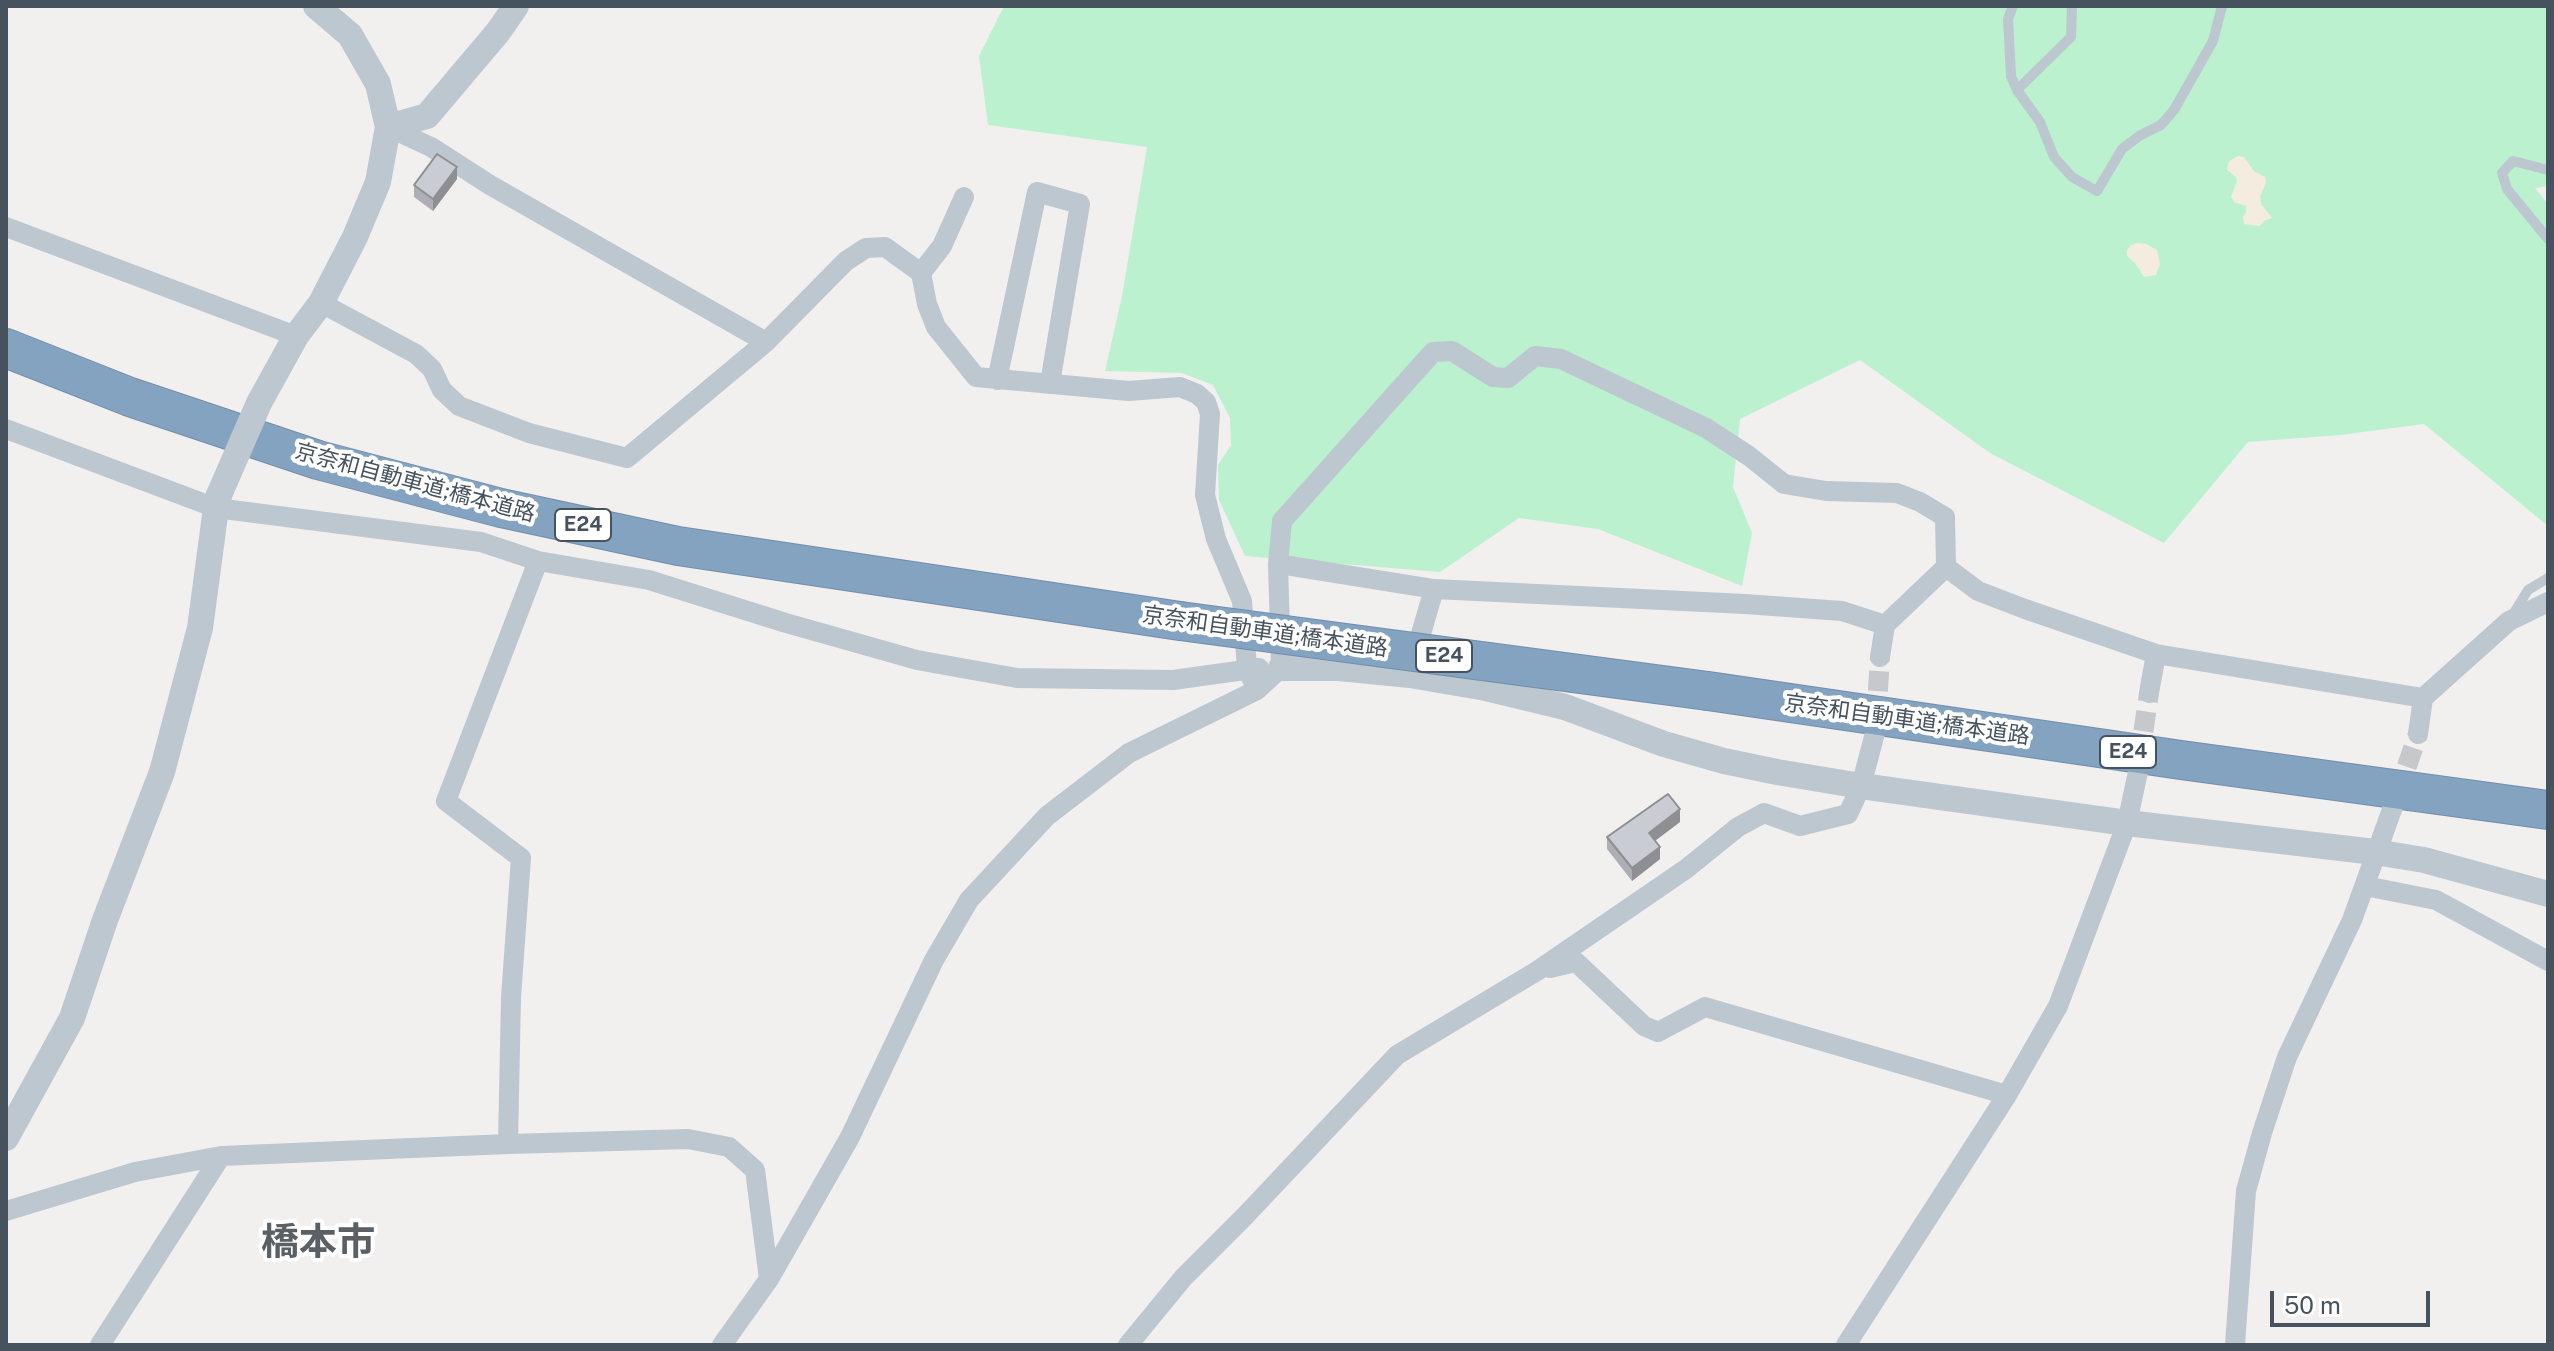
<!DOCTYPE html>
<html>
<head>
<meta charset="utf-8">
<style>
	body { margin:0 }
	#map { position:relative; width:2554px; height:1351px; overflow:hidden; background:#f2efef; font-family:"Public Sans",sans-serif }
	canvas { display:block }
	.frame { position:absolute; inset:0; border:8px solid #46535e; pointer-events:none }
	.scale { position:absolute; left:2270px; top:1291px; width:160px; height:36px; box-sizing:border-box; border:4px solid #46535e; border-top:0; padding-left:10px; font-size:24px; line-height:28px; white-space:nowrap; color:#46535e; -webkit-text-stroke:6px #fff; paint-order:stroke }
</style>
</head>
<body>
<div id="map">
<canvas width="2554" height="1351"></canvas>
<div class="frame"></div>
<div class="scale">50 m</div>
</div>
<script>
const c = document.querySelector('canvas').getContext('2d');
c.lineJoin = 'round';
function fillPath(path, color) { c.fillStyle = color; c.fill(path, 'evenodd'); }
const shape = rows => new Path2D(rows.map(r => 'M' + r).join(''));
function trace(path, color, width, dash) { c.strokeStyle = color; c.lineWidth = width; c.lineCap = dash ? 'butt' : 'round'; c.setLineDash(dash || []); c.stroke(path); }
function drawText(font, color, halo, rows, align = 'center') {
  c.font = font + ' "Public Sans","Noto Sans JP",sans-serif'; c.lineWidth = 8; c.setLineDash([]); c.textBaseline = 'middle'; c.strokeStyle = halo; c.fillStyle = color; for (const [text, x, y, turn = 0] of rows) {
    c.save(); c.translate(x, y); c.rotate((+turn || 0) * Math.PI / 180); c.textAlign = isNaN(turn) ? turn : align; if (halo) c.strokeText(text, 0, 0); c.fillText(text, 0, 0); c.restore();
  }
}
fillPath(shape([
	[1004,6,2548,6,2548,186,2535,188,2548,204,2548,526,2424,424,2340,435,2248,442,2164,543,1990,453,1860,360,1740,419,1733,487,1752,533,1742,586,1598,529,1519,518,1440,572,1245,556,1219,500,1218,465,1231,445,1230,418,1213,385,1182,373,1105,371,1122,296,1147,147,988,125,979,56]
]), '#bbf1cf');
fillPath(shape([
	[2238,156,2244,157,2254,171,2265,177,2266,183,2260,196,2261,204,2272,218,2264,221,2260,226,2244,224,2243,217,2246,212,2246,206,2234,202,2231,197,2237,181,2236,177,2227,170,2229,161],
	[2138,243,2146,244,2157,250,2160,264,2156,275,2144,277,2135,263,2127,256,2127,250,2131,245]
]), '#f4eddf');
trace(shape([
	[1876,721,1880,657],
	[2139,761,2149,693],
	[2397,795,2418,734]
]), '#c7c8cb', 20, [20, 10]);
const motorway = shape([
	[6,348,130,397,318,460,501,508,678,546,1180,621],
	[1708,691,2181,760,2548,810]
]);
trace(motorway, '#708eac', 40);
trace(shape([
	[2013,6,2008,19,2011,76,2017,90,2040,122,2054,157,2072,177,2097,191,2122,149,2139,136,2161,125,2174,110,2213,41,2222,6],
	[2017,90,2071,37,2072,6],
	[2548,170,2513,161,2502,173,2507,189,2548,239],
	[2512,616,2528,590,2548,578]
]), '#bcc7cf', 10);
trace(shape([
	[388,127,431,147,490,185,766,342],
	[6,227,296,336],
	[921,273,942,246,964,197],
	[321,303,416,354,432,369,442,390,459,406,529,433,627,458,766,342,846,261,866,248,885,247,921,273,927,304,936,327,976,377,1129,391,1180,387,1197,394,1206,402,1210,414,1205,495,1216,539,1242,601,1247,668,1257,690],
	[997,380,1037,192,1080,204,1050,383],
	[6,429,216,508,481,542,538,561,649,580,786,623,917,660,1017,678,1173,680,1259,668],
	[1278,564,1434,589,1745,604,1842,611,1885,625],
	[1946,567,1978,591,2025,609,2156,654,2423,698],
	[1414,658,1434,589],
	[2149,693,2156,654],
	[2418,734,2423,698,2509,621,2548,602],
	[2365,886,2436,900,2548,961],
	[1550,968,1576,962,1644,1026,1658,1032,1705,1007,2007,1095],
	[508,1144,511,997,521,858,446,801,538,561],
	[6,1211,135,1172,221,1156,508,1144,688,1139,729,1147,755,1170,769,1279],
	[100,1345,221,1156],
	[722,1345,769,1279,850,1137,934,960,969,900,1047,816,1129,753,1257,690,1281,668,1278,564,1282,521,1433,352,1452,351,1493,377,1508,378,1535,356,1561,359,1706,428,1749,456,1784,484,1826,491,1897,493,1920,502,1945,517,1946,567,1885,625,1880,657],
	[1128,1345,1183,1278,1244,1217,1397,1055,1537,971,1686,869,1738,827,1764,813,1800,826,1848,814,1861,786,1875,733],
	[1846,1345,2007,1095,2058,1006,2127,823,2138,772],
	[2235,1345,2246,1191,2262,1133,2287,1057,2352,920,2394,804]
]), '#bcc7cf', 20);
trace(shape([
	[388,127,427,116,498,32,516,6],
	[296,336,321,303,355,237,378,182,388,127,378,84,350,35,316,6],
	[1281,668,1339,668,1410,675,1486,688,1565,707,1664,744,1724,761,1777,772,1861,786,2127,823,2375,852,2424,860,2548,894],
	[6,1138,72,1018,105,920,162,772,200,628,216,508,219,495]
]), '#bcc7cf', 26);
trace(motorway, '#84a3c1', 38);
const motorwayBridge = shape([
	[1180,621,1708,691]
]);
trace(motorwayBridge, '#708eac', 40, []);
trace(shape([
	[219,495,259,403,296,336]
]), '#bcc7cf', 26);
trace(motorwayBridge, '#84a3c1', 38);
fillPath(shape([
	[457,179,433,211,414,197,414,185],
	[1680,822,1655,841,1660,859,1632,881,1607,849,1607,837]
]), '#adafb5');
fillPath(shape([
	[457,167,457,179,433,211,433,199],
	[1680,809,1680,822,1649,845,1649,833],
	[1660,847,1660,859,1632,881,1632,868]
]), '#8d8f93');
const building = shape([
	[437,154,457,167,433,199,414,185,437,154],
	[1668,794,1680,809,1649,833,1660,847,1632,868,1607,837,1668,794]
]);
fillPath(building, '#c9ccd2');
trace(building, '#8d8f93', 2);
for (const [x, y, w] of [
	[583,525,56],
	[1444,656,56],
	[2128,752,56]
]) { const box = new Path2D(); box.roundRect(x - w / 2, y - 16, w, 32, 6); c.fillStyle = '#fff'; c.fill(box); trace(box, '#46535e', 2); }
drawText('bold 20px', '#46535e', null, [
	["E24",583,525],
	["E24",1444,656],
	["E24",2128,752]
]);
drawText('22px', '#46535e', '#fff', [
	["京奈和自動車道;橋本道路",415,483,15],
	["京奈和自動車道;橋本道路",1265,632,8],
	["京奈和自動車道;橋本道路",1907,720,8]
]);
drawText('bold 38px', '#5b6065', '#fff', [
	["橋本市",318,1243]
]);
</script>
</body>
</html>
